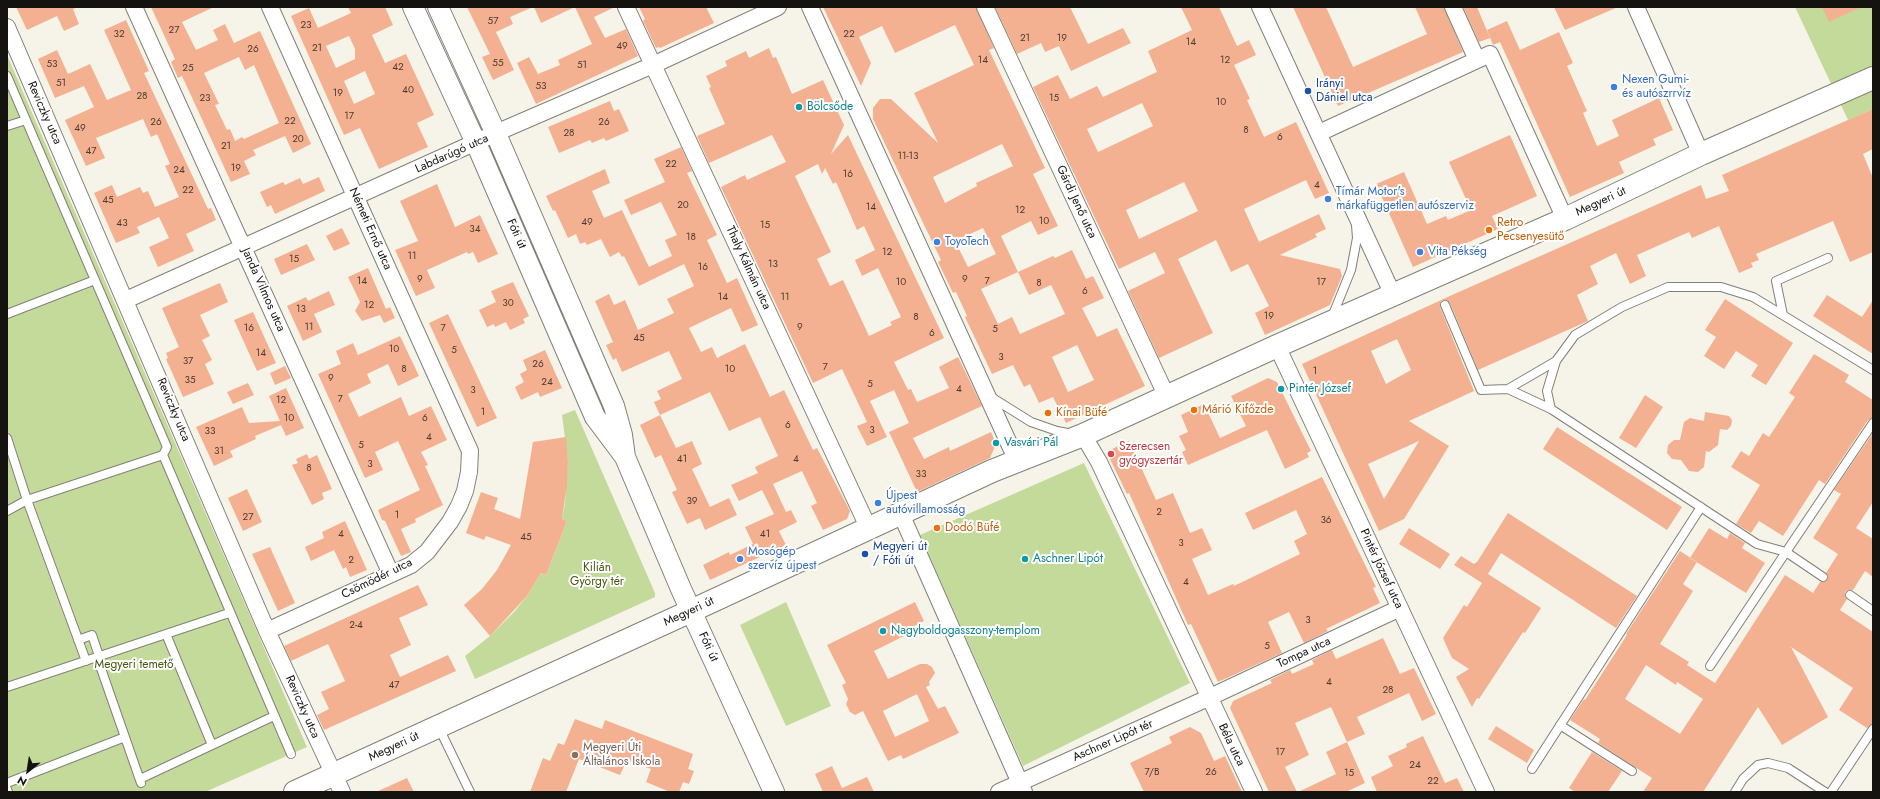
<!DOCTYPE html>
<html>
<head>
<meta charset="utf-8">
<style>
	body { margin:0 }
	#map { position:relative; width:1880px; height:799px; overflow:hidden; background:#f6f3e9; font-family:Jost,sans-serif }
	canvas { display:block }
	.frame { position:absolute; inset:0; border:8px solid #14130f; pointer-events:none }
	.north { position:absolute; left:8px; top:751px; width:40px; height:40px; -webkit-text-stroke:3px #fff; paint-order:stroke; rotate:210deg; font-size:11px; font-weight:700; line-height:16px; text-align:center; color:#14130f }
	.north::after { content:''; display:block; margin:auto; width:14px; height:18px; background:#14130f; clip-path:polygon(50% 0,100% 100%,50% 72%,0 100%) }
</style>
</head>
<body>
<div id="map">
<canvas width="1880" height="799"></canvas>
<div class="frame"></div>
<div class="north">N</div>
</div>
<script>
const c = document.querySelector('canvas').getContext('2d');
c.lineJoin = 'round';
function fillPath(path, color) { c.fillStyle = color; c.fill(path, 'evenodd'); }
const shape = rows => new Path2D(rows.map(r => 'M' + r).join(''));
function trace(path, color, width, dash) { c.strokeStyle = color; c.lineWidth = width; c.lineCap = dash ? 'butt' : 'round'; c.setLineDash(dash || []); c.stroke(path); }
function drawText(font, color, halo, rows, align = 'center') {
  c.font = font + ' Jost,sans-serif'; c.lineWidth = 4; c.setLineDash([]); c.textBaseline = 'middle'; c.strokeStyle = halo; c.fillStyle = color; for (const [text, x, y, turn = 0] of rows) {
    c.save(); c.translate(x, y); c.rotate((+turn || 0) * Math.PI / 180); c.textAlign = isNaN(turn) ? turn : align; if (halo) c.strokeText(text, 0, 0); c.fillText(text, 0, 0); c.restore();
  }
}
fillPath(shape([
	[1795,7,1873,7,1873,109,1848,120],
	[7,55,307,747,205,792,7,792],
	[575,410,655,593,655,597,475,679,465,656,490,636,514,612,527,596,541,573,546,575,567,521,562,519,565,503,568,461,562,415],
	[1084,463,1190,683,1023,766,920,535],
	[786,602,831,706,786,726,740,625]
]), '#c4da9b');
fillPath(shape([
	[16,7,78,7,73,9,79,24,64,31,57,16,27,30],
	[151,7,214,7,182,22,196,50,218,40,213,30,225,24,234,43,260,31,311,144,293,153,285,136,253,150,256,155,244,161,250,174,231,182,182,76,178,78,171,62,175,59],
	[239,57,245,70,254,65,279,123,244,139,242,137,235,141,230,129,227,130,215,105,219,104,204,73],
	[348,7,385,7,393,25,372,35,385,63,406,54,434,115,417,123,428,147,379,169,360,128,344,135,291,16,309,8,318,28,351,13],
	[349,36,355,49,355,59,336,68,326,46],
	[365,71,375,94,354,104,344,81],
	[467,7,533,7,510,17,513,24,496,32,514,70,493,80,482,57,490,54],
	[534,7,615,7,594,17,605,38,626,29,638,56,536,104,517,63,529,57,538,74,560,65,558,60,592,44,575,7,541,23],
	[639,7,706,7,714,23,660,48,659,47,656,48,643,21,645,19],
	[823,7,976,7,994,48,989,50,1045,168,1033,174,1058,226,1038,235,1031,221,1001,236,1018,272,1053,256,1055,258,1072,250,1086,279,1093,276,1104,298,1082,308,1097,337,1117,328,1145,386,1066,423,1053,397,1039,403,1030,384,1024,387,1013,365,992,374,965,317,967,316,956,292,953,293,938,262,941,260,873,119,873,108,880,99,891,99,938,143,914,93,974,65,955,25,895,53,882,26,859,37,871,63,861,86],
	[1002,144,1013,166,976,183,977,186,945,203,933,177],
	[983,228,996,254,968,267,955,241],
	[1018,272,1029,295,1051,285,1065,314,1020,334,1012,317,998,324,981,289],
	[1077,345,1094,380,1068,392,1052,357],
	[995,7,1070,7,1088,44,1123,28,1131,43,1071,71,1059,46,1045,52,1041,43,1017,54],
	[1181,7,1219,7,1237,46,1249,40,1256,55,1234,65,1250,99,1247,100,1264,137,1296,122,1329,193,1315,199,1306,180,1244,209,1259,242,1319,214,1326,229,1315,234,1317,237,1280,255,1340,269,1342,276,1330,305,1265,335,1255,313,1269,306,1248,264,1231,272,1216,240,1178,259,1213,333,1159,358,1128,291,1165,273,1155,252,1119,269,1033,87,1058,75,1070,99,1097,86,1103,97,1157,72,1148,51,1192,30],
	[1142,103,1153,126,1098,152,1087,129],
	[1184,182,1198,211,1139,239,1126,210],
	[1293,7,1326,7,1353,67,1427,34,1415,7,1444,7,1463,52,1338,106],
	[1463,7,1477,7,1490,38,1479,42],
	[1554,7,1618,7,1565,30],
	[1822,7,1861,7,1829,22],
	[126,20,149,71,144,73,208,209,211,208,216,220,186,234,194,251,158,267,149,247,169,238,159,217,137,227,140,233,116,243,94,193,112,185,117,197,140,187,143,193,148,191,155,207,179,197,165,166,170,164,157,134,151,137,143,119,96,138,105,158,86,166,65,120,94,107,84,86,55,98,38,59,57,50,68,74,90,64,107,100,131,90,104,30],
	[1507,21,1520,50,1559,32,1573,63,1567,66,1587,111,1583,113,1597,146,1619,136,1612,120,1659,98,1673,130,1653,139,1656,145,1619,162,1624,173,1570,197,1500,42,1493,45,1487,30],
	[769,48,773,58,776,57,792,94,823,80,844,125,831,154,848,135,944,338,894,362,908,390,911,389,917,402,949,388,939,367,958,357,982,406,913,438,924,459,949,447,950,451,991,432,996,444,990,458,917,492,889,432,909,423,894,390,870,401,887,437,867,446,857,426,867,422,842,369,813,383,721,187,745,175,747,180,786,162,772,135,709,163,697,136,725,124,709,88,711,87,706,76,727,66,725,61,746,51,749,58],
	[818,164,822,174,825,168,833,184,836,182,857,230,864,226,875,250,855,260,862,276,878,268,901,317,890,322,892,325,869,336,843,280,830,286,817,259,831,252,795,176],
	[610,101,614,111,619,109,629,131,606,141,604,138,592,143,590,140,559,153,548,127],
	[1873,109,1873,149,1863,154,1873,178,1873,252,1850,262,1833,221,1756,254,1759,260,1751,263,1753,267,1739,273,1719,226,1692,238,1689,232,1637,255,1646,276,1630,284,1616,253,1590,266,1598,284,1577,295,1588,321,1478,370,1450,303,1446,300,1441,301,1440,307,1474,391,1409,421,1449,446,1404,519,1379,531,1302,364,1452,295,1701,185,1706,199,1729,191,1722,175],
	[1397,339,1411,370,1386,384,1371,351],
	[1419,441,1384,499,1368,464],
	[1510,135,1537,196,1492,216,1498,229,1413,267,1376,184,1404,172,1427,224,1446,216,1448,220,1471,210,1449,162],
	[681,147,692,171,687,173,717,235,707,240,727,283,737,278,758,325,742,332,731,308,689,328,701,352,712,347,717,358,745,344,770,397,784,390,813,450,817,448,850,511,847,519,823,530,811,506,817,503,802,471,773,484,786,512,791,510,797,522,779,531,786,545,710,580,703,565,729,552,730,555,753,544,745,527,774,514,762,490,739,501,731,485,758,473,755,467,778,456,760,417,729,431,710,392,660,415,654,402,661,399,657,391,682,379,669,351,622,372,616,358,613,360,606,345,613,342,595,301,609,294,614,305,625,300,638,330,674,313,667,299,694,286,684,264,639,286,624,256,622,257,619,252,610,257,601,239,587,245,585,242,580,244,576,234,568,238,555,210,553,211,546,196,605,169,610,183,592,191,604,218,622,210,649,267,672,256,665,240,677,235,661,202,631,215,624,200,665,182,654,159],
	[319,177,325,191,275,214,271,205,267,207,260,192,283,182,285,185,300,178,303,184],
	[437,184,455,227,480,215,498,254,478,263,473,252,468,254,467,252,427,270,435,288,416,296,395,250,418,241,400,201],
	[342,228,350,244,334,251,326,236],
	[307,244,315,260,281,275,274,259],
	[368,268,386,309,390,307,395,318,384,323,380,315,362,321,355,311,360,302,348,277],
	[513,282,529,316,523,319,525,323,510,330,506,322,495,327,494,324,487,327,479,310,496,302,491,291],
	[220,283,228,302,200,315,210,336,202,340,212,360,205,364,214,384,183,397,166,359,168,358,166,353,179,347,162,308],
	[329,291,335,305,314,314,322,332,303,341,287,306,306,297,308,301],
	[1827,295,1862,317,1873,300,1873,354,1813,316],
	[1725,299,1793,343,1766,385,1751,376,1758,365,1736,351,1724,369,1704,356,1716,337,1705,330],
	[253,312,276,363,257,371,234,320],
	[448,314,497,418,477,427,429,323],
	[400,336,419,376,398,386,388,364,367,374,371,383,348,394,359,417,401,397,409,416,431,406,447,440,421,452,428,465,425,466,443,505,415,519,416,522,401,529,411,552,401,556,385,521,382,520,378,510,420,490,398,441,375,452,383,470,365,478,318,374,341,364,336,351,353,343,358,355],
	[545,350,562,388,540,397,538,392,521,400,515,387,524,382,520,374,527,370,523,360],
	[1814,354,1849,375,1845,382,1873,400,1873,418,1868,420,1825,484,1819,480,1783,536,1759,521,1751,533,1736,524,1760,485,1731,467,1741,451,1749,456,1763,433,1769,437,1795,397,1789,393],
	[285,366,291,378,275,385,270,373],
	[1268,378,1277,382,1311,451,1307,453,1309,457,1285,469,1267,430,1188,465,1182,452,1186,450,1179,436,1188,432,1181,415,1204,404,1220,438,1246,426,1231,396],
	[248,383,254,395,233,404,227,392],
	[286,388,304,428,286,436,281,425,255,436,256,439,230,451,233,457,214,466,196,427,242,407,249,423,280,421,269,396],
	[1645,395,1663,407,1636,448,1619,438],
	[1705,412,1729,416,1732,420,1731,426,1727,430,1720,429,1718,445,1709,452,1706,451,1704,467,1698,472,1689,471,1681,460,1672,459,1667,453,1668,445,1674,440,1680,440,1684,422,1690,418,1704,421],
	[660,415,676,448,692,441,702,464,692,469,710,507,729,498,737,515,705,530,700,518,687,524,672,492,677,490,661,455,655,458,640,425],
	[1557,427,1682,507,1667,530,1543,449],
	[1873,433,1873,502,1856,528,1873,539,1873,577,1865,571,1853,590,1848,590,1845,592,1845,597,1847,599,1840,610,1873,632,1873,724,1867,728,1839,710,1853,688,1791,647,1828,717,1782,745,1758,707,1703,792,1643,792,1652,778,1598,743,1600,739,1570,720,1584,699,1585,700,1627,635,1626,634,1680,551,1697,562,1683,584,1693,591,1660,644,1689,662,1687,665,1715,683,1785,575,1813,593,1820,582,1827,580,1828,577,1826,573,1838,554,1813,538,1841,494,1834,490],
	[1646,665,1676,685,1677,682,1703,699,1680,734,1625,699],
	[566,437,568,461,567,485,562,519,567,521,546,575,541,573,527,596,490,636,464,605,482,589,497,570,511,545,486,536,484,540,466,533,481,492,498,498,494,509,520,519,533,442],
	[1129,441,1156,500,1173,493,1190,533,1202,528,1212,550,1192,559,1208,595,1233,584,1234,586,1300,554,1294,541,1307,534,1296,510,1253,530,1245,513,1322,477,1376,587,1373,588,1380,603,1326,629,1328,631,1304,643,1289,612,1268,622,1282,653,1218,682,1191,624,1188,625,1129,493,1127,494,1109,457,1112,449],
	[307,454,309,459,317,455,332,489,322,493,324,499,312,505,292,465,298,463,296,459],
	[247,489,262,522,243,531,228,498],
	[1508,513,1637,596,1616,628,1501,553,1488,574,1541,608,1525,633,1523,632,1479,699,1477,698,1472,707,1456,677,1469,669,1452,658,1443,638,1464,605,1467,607,1482,583,1454,565,1461,556,1474,564,1477,562],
	[345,521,367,570,350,577,346,567,343,569,334,550,311,561,305,547,324,538,322,532],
	[1409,528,1450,554,1440,569,1399,544],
	[1709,528,1727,539,1730,533,1745,543,1742,548,1765,563,1746,593,1690,558],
	[270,547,295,603,278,611,252,554],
	[418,585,428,605,399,618,411,645,390,655,400,677,448,655,456,671,324,730,317,715,329,709,321,692,345,681,328,644,291,661,284,646],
	[915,602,924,621,908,629,910,633,874,651,888,679,920,664,927,664,932,667,935,673,929,682,930,685,926,687,938,709,945,706,959,733,903,759,901,755,888,761,863,711,855,715,850,712,846,704,848,699,842,685,846,683,827,645],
	[917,694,929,721,895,737,883,711],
	[1383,638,1400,674,1414,668,1436,714,1422,721,1409,693,1357,717,1365,734,1347,742,1331,707,1295,723,1309,755,1285,767,1297,792,1269,792,1230,708,1233,701,1272,683,1270,680,1290,670,1292,674,1314,664,1312,660,1332,650,1336,659],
	[575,719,602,729,605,720,693,754,688,769,694,771,689,784,683,782,679,792,670,792,646,782,651,769,627,760,620,775,579,759,566,792,530,792,543,758,550,761,558,743,564,745],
	[1496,726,1534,750,1527,763,1488,739],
	[1190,727,1201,733,1214,761,1225,756,1242,792,1144,792,1130,763,1172,743,1169,737],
	[1423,736,1445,783,1457,778,1464,792,1377,792,1371,777,1393,766,1388,756,1407,747,1406,744],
	[1347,742,1365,783,1346,792,1298,792,1336,774,1326,752],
	[1592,752,1622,771,1608,792,1575,792,1569,788],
	[832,766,842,788,867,777,874,792,823,792,815,774],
	[407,778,414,792,376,792]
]), '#f4b191');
const service = shape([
	[7,76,167,447,163,455,27,500,7,511],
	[7,126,26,120],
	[1445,305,1481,390,1508,389,1551,409],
	[7,314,95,280],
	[1783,315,1776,281,1828,258],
	[1332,317,1351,270,1357,238,1356,225],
	[1508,389,1556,361],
	[991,397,1031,422,1057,431,1073,434],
	[7,438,27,500,86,661],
	[163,455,291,754],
	[1823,577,1786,552,1873,423],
	[1850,595,1873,611],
	[166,634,212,745],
	[78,640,92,635,99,656],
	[1710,666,1786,552,1757,544,1551,409,1547,391,1556,361,1575,335,1622,307,1668,287,1721,287,1753,297,1873,370],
	[7,687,97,657],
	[1560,725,1632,771],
	[439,728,470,792],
	[1532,769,1701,507],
	[140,779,274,716],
	[7,783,125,737],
	[141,783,97,657,229,613],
	[7,789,8,792],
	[1735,792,1743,779,1758,765,1768,763,1788,768,1825,792],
	[1831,792,1873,729]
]);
const minor = shape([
	[134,7,391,574],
	[626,7,869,529],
	[810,7,1017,461],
	[985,7,1167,397],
	[1260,7,1393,295],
	[1453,7,1477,60],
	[1636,7,1701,154],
	[7,27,267,631,342,792],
	[1319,133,1490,54,1565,219],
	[126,300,505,129,653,65,778,7],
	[1277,346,1486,792],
	[1083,435,1099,462,1254,792],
	[901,514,1024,792],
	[267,631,411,565,427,552,450,522,459,506,465,491,469,472,470,451,270,7],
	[999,792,1208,698,1400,608]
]);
const tertiary = shape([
	[413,7,476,143,595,417,625,457],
	[438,7,496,134,614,406,622,435,625,457,681,589,774,792]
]);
const secondary = shape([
	[295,792,691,611,992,471,1083,435,1277,346,1565,219,1701,154,1873,78]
]);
trace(service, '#828077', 10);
trace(minor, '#828077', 18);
trace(tertiary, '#828077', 22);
trace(secondary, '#828077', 24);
trace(service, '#fff', 8);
trace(minor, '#fff', 16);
trace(tertiary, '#fff', 20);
trace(secondary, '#fff', 22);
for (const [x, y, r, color] of [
	[1614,87,4,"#3f7fe0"],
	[1308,91,4,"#1a4fb4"],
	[799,107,4,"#0f9aa8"],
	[1328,199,4,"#3f7fe0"],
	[1489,230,4,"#e8710a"],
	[937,242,4,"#3f7fe0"],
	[1420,252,4,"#3f7fe0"],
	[1281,389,4,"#0f9aa8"],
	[1194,410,4,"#e8710a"],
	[1048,413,4,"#e8710a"],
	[996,443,4,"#0f9aa8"],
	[1111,454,4,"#e0444e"],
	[878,503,4,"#3f7fe0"],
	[937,528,4,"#e8710a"],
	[865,554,4,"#1a4fb4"],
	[740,559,4,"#3f7fe0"],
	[1025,559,4,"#0f9aa8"],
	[883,631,4,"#0f9aa8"],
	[575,755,4,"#8d6e63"]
]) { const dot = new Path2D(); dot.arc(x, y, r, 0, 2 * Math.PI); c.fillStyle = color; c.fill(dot); trace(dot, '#fff', 1.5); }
drawText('10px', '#4c3a30', null, [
	["57",493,22],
	["23",306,26],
	["27",174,31],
	["32",119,35],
	["22",849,35],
	["21",1025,39],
	["19",1062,39],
	["14",1191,43],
	["49",622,47],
	["21",317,49],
	["26",253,50],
	["14",983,61],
	["12",1225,61],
	["55",498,64],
	["53",52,65],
	["51",582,66],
	["42",398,68],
	["25",188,69],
	["51",61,84],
	["53",541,87],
	["40",408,91],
	["19",338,94],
	["28",142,97],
	["23",205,99],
	["15",1054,99],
	["10",1221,103],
	["17",349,117],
	["22",290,122],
	["26",156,123],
	["26",604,123],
	["49",80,129],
	["8",1246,131],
	["28",569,134],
	["6",1280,138],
	["20",298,140],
	["21",226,147],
	["47",91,152],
	["11-13",908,157],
	["22",671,165],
	["19",236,169],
	["24",179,171],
	["16",848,175],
	["4",1317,186],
	["22",188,191],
	["45",108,201],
	["20",683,206],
	["14",871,208],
	["12",1020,211],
	["10",1044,222],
	["49",587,223],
	["43",122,224],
	["15",765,226],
	["34",475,230],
	["18",691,238],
	["12",887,253],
	["11",412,257],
	["15",294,260],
	["13",773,265],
	["16",703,268],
	["9",420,280],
	["9",965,280],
	["14",362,282],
	["7",987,282],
	["10",901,283],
	["17",1321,283],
	["8",1039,284],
	["6",1085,292],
	["14",723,298],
	["11",785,298],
	["30",508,304],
	["12",369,306],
	["13",301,310],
	["19",1269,317],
	["8",916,318],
	["11",309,328],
	["9",800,328],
	["16",249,329],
	["7",443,329],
	["5",995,330],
	["6",932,334],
	["45",639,339],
	["10",394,350],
	["5",454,351],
	["14",261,354],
	["3",1001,358],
	["37",188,362],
	["26",538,365],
	["7",825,368],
	["8",404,370],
	["10",730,370],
	["1",1315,372],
	["9",331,379],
	["35",190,381],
	["24",547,383],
	["5",870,385],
	["4",959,390],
	["3",473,391],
	["7",340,400],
	["12",281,401],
	["1",483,413],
	["10",289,419],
	["6",425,419],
	["6",788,426],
	["3",872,431],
	["33",210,432],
	["4",429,438],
	["5",361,446],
	["31",219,452],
	["41",682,460],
	["4",796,460],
	["3",370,465],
	["8",309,469],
	["33",921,475],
	["39",692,502],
	["2",1159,513],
	["1",397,516],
	["27",248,518],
	["36",1326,521],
	["4",341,535],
	["41",765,535],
	["45",526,538],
	["3",1181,544],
	["2",351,561],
	["4",1186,583],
	["3",1308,621],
	["2-4",356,626],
	["5",1267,647],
	["4",1329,683],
	["47",394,686],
	["28",1388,691],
	["17",1280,753],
	["24",1415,766],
	["7/B",1152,773],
	["26",1211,773],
	["15",1349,774],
	["22",1433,782]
]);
drawText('12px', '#366cbe', '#fff', [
	["Nexen Gumi-",1622,80],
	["és autószrrvíz",1622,94],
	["Tímár Motor's",1336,192],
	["márkafüggetlen autószerviz",1336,206],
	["ToyoTech",945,242],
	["Vita Pékség",1428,252],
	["Újpest",886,496],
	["autóvillamosság",886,510],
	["Mosógép",748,552],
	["szervíz újpest",748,566]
], 'left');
drawText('12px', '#164399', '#fff', [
	["Irányi",1316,84],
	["Dániel utca",1316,98],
	["Megyeri út",873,547],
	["/ Fóti út",873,561]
], 'left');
drawText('12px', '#0d838f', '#fff', [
	["Bölcsőde",807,107],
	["Pintér József",1289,389],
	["Vasvári Pál",1004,443],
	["Aschner Lipót",1033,559],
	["Nagyboldogasszony-templom",891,631]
], 'left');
drawText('12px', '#14130f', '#fff', [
	["Reviczky utca",44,113,66],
	["Labdarúgó utca",452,154,-24],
	["Gárdi Jenő utca",1076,202,65],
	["Megyeri út",1601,202,-25],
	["Németi Ernő utca",370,229,66],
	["Fóti út",516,234,66],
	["Thaly Kálmán utca",748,268,65],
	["Janda Vilmos utca",263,290,66],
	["Reviczky utca",173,410,67],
	["Pintér József utca",1381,569,65],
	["Csömödér utca",377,579,-26],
	["Megyeri út",689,612,-25],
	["Fóti út",708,647,65],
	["Tompa utca",1304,653,-25],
	["Reviczky utca",302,707,66],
	["Aschner Lipót tér",1113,741,-24],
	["Béla utca",1231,745,64],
	["Megyeri út",394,747,-25]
]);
drawText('12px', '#c56008', '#fff', [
	["Retro",1497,223],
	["Pecsenyesütő",1497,237],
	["Márió Kifőzde",1202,410],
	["Kínai Büfé",1056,413],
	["Dodó Büfé",945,528]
], 'left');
drawText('12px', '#be3a42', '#fff', [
	["Szerecsen",1119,447],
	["gyógyszertár",1119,461]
], 'left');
drawText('12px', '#455811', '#fff', [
	["Kilián",597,568],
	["György tér",597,582],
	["Megyeri temető",134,665]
]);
drawText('12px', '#785e54', '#fff', [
	["Megyeri Úti",583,748],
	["Általános Iskola",583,762]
], 'left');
</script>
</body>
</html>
